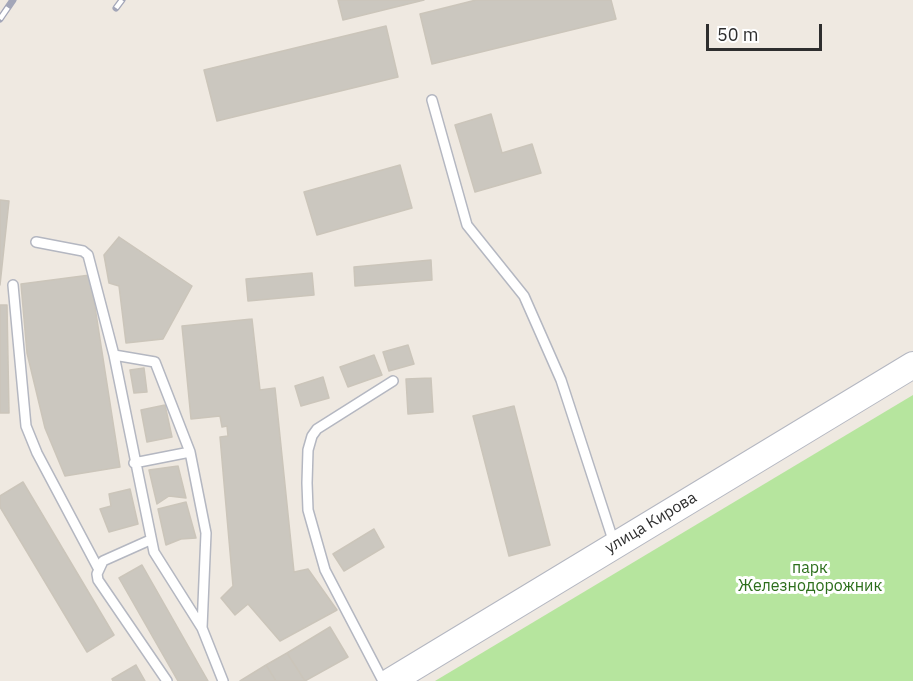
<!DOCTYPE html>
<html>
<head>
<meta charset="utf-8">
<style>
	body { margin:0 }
	#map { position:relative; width:913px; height:681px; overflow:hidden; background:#efe9e1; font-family:"IBM Plex Sans",sans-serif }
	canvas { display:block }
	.scale { position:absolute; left:706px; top:24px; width:116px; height:27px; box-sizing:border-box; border:3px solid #2e2e2e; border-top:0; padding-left:8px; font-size:18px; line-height:21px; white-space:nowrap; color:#2e2e2e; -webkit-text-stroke:4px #fff; paint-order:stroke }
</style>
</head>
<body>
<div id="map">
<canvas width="913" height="681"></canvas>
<div class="scale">50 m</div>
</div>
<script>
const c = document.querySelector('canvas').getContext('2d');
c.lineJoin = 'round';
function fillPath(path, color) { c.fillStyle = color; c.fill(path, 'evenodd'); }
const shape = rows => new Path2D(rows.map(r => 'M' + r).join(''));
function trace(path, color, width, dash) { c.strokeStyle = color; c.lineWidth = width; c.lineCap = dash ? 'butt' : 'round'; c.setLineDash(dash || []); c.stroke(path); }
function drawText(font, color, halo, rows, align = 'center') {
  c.font = font + ' "IBM Plex Sans",sans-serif'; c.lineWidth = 6; c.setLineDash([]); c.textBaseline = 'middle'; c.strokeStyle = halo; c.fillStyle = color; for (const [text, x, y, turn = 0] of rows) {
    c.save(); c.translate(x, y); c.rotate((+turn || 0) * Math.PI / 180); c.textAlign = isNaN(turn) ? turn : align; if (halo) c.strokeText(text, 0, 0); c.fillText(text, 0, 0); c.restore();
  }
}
fillPath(shape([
	[913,395,913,681,435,681]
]), '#b6e59e');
const building = shape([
	[338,0,424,0,343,20,338,0],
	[476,0,611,0,616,19,432,64,420,14,476,0],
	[386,26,398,77,217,121,204,70,386,26],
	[491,114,502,153,532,144,541,173,475,192,455,125,491,114],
	[400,165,412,208,317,235,304,192,400,165],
	[0,200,9,201,0,285,0,200],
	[119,237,192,286,163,339,126,343,119,286,109,283,104,255,119,237],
	[431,260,432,280,355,286,354,267,431,260],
	[312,273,314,295,248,301,246,279,312,273],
	[90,275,120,467,65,476,45,428,27,353,21,284,90,275],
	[0,305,7,305,9,413,0,413,0,305],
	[252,319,260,390,275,388,294,572,308,569,337,610,280,641,248,604,235,615,221,598,233,586,220,437,228,436,227,426,222,427,220,416,191,419,182,326,252,319],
	[408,345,414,364,389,371,383,352,408,345],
	[374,355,382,375,348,387,340,367,374,355],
	[144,368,147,392,134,393,130,370,144,368],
	[323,377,329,398,301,406,295,386,323,377],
	[431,378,433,412,408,414,406,379,431,378],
	[165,405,172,437,147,442,141,410,165,405],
	[514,406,550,545,509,556,473,416,514,406],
	[178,466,186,498,169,496,157,504,149,470,178,466],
	[23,482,114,635,87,652,0,507,0,496,23,482],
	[130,489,138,524,109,532,100,509,111,506,109,494,130,489],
	[186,502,196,538,181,539,166,545,158,509,186,502],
	[374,529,384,547,344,571,333,554,374,529],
	[142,565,208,681,178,681,119,578,142,565],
	[330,627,348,657,305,681,287,653,330,627],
	[287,653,305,681,276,681,266,665,287,653],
	[136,665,145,681,113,681,112,679,136,665],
	[266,665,276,681,240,681,266,665]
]);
fillPath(building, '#cbc7bf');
trace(building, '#cbc5ba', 1.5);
const lane = shape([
	[432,100,467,225,524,296,561,380,614,543],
	[36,242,83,251,88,255,114,355],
	[13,285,26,426,37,453,98,568],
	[134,463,190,452],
	[150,540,103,561,97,574,98,580,167,681],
	[202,628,206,533,190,452,155,362,114,355,154,552,202,628,223,681],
	[383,681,325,570,308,510,307,483,308,450,312,436,317,429,393,381]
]);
const secondary = shape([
	[391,681,913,365]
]);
trace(lane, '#b4b7c1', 12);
trace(secondary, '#b4b7c1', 28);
trace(lane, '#fff', 9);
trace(secondary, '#fff', 26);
const rail = shape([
	[116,8,122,0],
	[0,19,13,0]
]);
trace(rail, '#a3a6b8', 7);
trace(rail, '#fff', 4.5, [14]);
drawText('16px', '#2e2e2e', '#fff', [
	["улица Кирова",651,523,-31]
]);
drawText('16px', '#2c6e1b', '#fff', [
	["парк",810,568],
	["Железнодорожник",810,586]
]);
</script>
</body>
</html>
